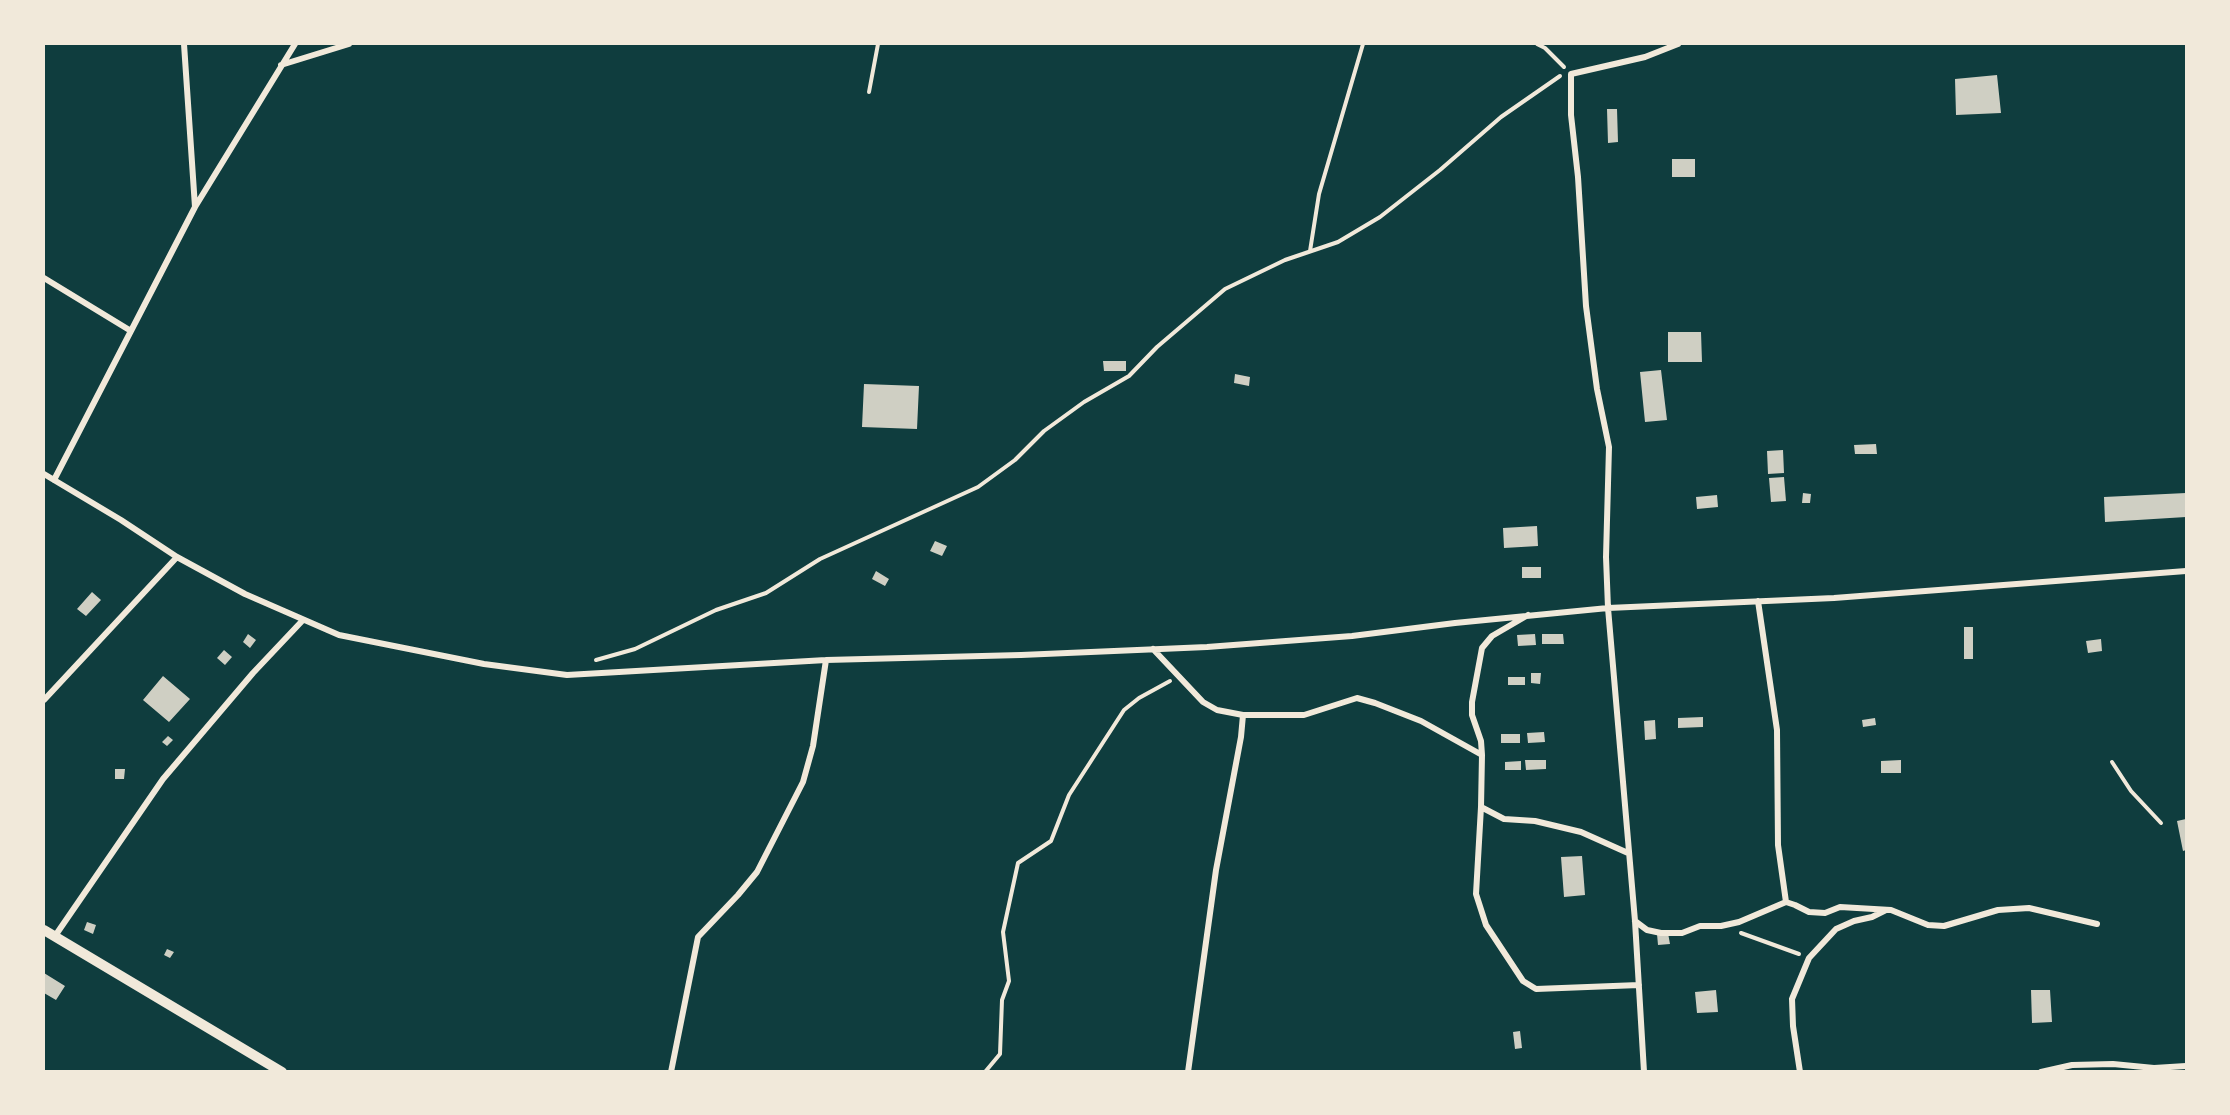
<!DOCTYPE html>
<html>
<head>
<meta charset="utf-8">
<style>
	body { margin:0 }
	#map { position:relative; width:2230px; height:1115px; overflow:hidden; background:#0f3d3e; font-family:Poppins,sans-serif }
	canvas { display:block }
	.frame { position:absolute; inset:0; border:45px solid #f1e9da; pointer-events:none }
</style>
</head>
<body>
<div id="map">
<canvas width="2230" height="1115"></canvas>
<div class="frame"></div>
</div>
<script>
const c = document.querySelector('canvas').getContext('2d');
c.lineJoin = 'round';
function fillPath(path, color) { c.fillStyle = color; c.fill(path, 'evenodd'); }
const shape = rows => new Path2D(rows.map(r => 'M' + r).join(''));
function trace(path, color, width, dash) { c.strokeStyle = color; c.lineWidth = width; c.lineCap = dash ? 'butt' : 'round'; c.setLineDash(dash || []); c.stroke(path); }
fillPath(shape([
	[1997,75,2001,113,1956,115,1955,79],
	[1607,109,1617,109,1618,142,1608,143],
	[1672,159,1695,159,1695,177,1672,177],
	[1668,332,1701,332,1702,362,1668,362],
	[1103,361,1126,361,1126,371,1104,371],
	[1661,370,1667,420,1645,422,1640,372],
	[1235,374,1250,377,1249,386,1234,383],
	[864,384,919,386,917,429,862,427],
	[1876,444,1877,454,1855,454,1854,445],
	[1783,450,1784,473,1768,474,1767,451],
	[1784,477,1786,501,1771,502,1769,478],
	[1803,493,1811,494,1810,503,1802,503],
	[2186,493,2186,517,2105,522,2104,497],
	[1717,495,1718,507,1697,509,1696,497],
	[1537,526,1538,546,1504,548,1503,528],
	[935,541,947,546,942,556,930,551],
	[1522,567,1541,567,1541,578,1522,578],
	[876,571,889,579,885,586,872,579],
	[92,592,101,600,86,616,77,609],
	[1964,627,1973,627,1973,659,1964,659],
	[248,634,256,640,250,648,243,642],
	[1535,634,1536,645,1518,646,1517,635],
	[1542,634,1563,634,1564,644,1542,644],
	[2101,639,2102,651,2088,653,2086,641],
	[224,650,232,657,225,665,217,658],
	[1531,673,1541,673,1540,684,1531,683],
	[163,676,190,699,169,722,143,700],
	[1508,677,1525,677,1525,685,1508,685],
	[1703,717,1703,727,1678,728,1678,718],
	[1875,718,1876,725,1863,727,1862,720],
	[1655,720,1656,739,1645,740,1644,721],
	[1544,732,1545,742,1528,743,1527,733],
	[1501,734,1520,734,1520,743,1501,743],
	[168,736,173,740,167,746,162,742],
	[1525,760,1546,760,1546,769,1526,770],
	[1901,760,1901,773,1881,773,1881,761],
	[1521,761,1521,770,1505,770,1505,762],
	[115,769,125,769,124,779,115,779],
	[2186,819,2186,850,2183,851,2177,821],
	[1582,856,1585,895,1564,897,1561,857],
	[87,922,96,925,93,934,84,930],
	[1668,933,1670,944,1658,945,1657,934],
	[167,949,174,952,170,958,164,955],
	[44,973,65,986,56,1000,44,993],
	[1716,990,1718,1012,1697,1013,1695,992],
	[2031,990,2050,990,2052,1022,2032,1023],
	[1520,1031,1522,1048,1515,1049,1513,1032]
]), '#cfcfc3');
trace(shape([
	[1537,44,1545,48,1564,67],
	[869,92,878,44],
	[1310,251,1319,194,1363,44],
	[596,660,635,649,716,610,766,593,820,559,978,487,1015,460,1044,431,1084,402,1129,376,1157,347,1225,289,1285,260,1338,242,1380,217,1440,170,1501,117,1560,76],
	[2112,762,2131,791,2161,823],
	[1741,933,1799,954],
	[985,1072,1000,1054,1002,1000,1009,981,1003,932,1018,863,1051,841,1069,795,1124,710,1139,698,1170,681]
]), '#f1e9da', 4);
trace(shape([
	[281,65,349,44],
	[195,207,295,44],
	[44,278,131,331],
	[44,474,121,520,177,557,245,594,339,635,484,664,567,675,826,660,1021,655,1207,647,1352,636,1455,623,1608,608,1834,598,2186,571],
	[54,480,195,207,184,44],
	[1758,601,1777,730,1778,845,1786,902],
	[1153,649,1203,702,1217,710,1243,715],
	[44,700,177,557],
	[1482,755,1481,741,1472,715,1472,702,1482,648,1492,636,1528,615],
	[1481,807,1476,894,1486,925,1523,981,1536,989,1639,985],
	[1635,921,1647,930,1661,933,1682,933,1700,926,1721,926,1739,922,1786,902,1795,905,1809,912,1825,913,1840,907,1891,910,1928,925,1944,926,1998,910,2029,908,2097,924],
	[55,936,163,779,253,673,303,620],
	[671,1072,698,937,738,895,757,872,803,782,813,746,826,660],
	[1188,1072,1216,870,1241,737,1243,715,1304,715,1357,698,1375,703,1421,721,1482,755,1481,807,1504,819,1535,821,1581,832,1628,853],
	[1644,1072,1635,921,1608,608,1606,557,1609,447,1597,389,1586,306,1578,177,1571,115,1571,74,1645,57,1678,44],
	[1800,1072,1793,1026,1792,999,1809,958,1836,929,1854,921,1872,917,1886,910],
	[2041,1072,2072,1065,2113,1064,2154,1068,2186,1066]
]), '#f1e9da', 6);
trace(shape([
	[44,930,282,1072]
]), '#f1e9da', 10);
</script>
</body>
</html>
